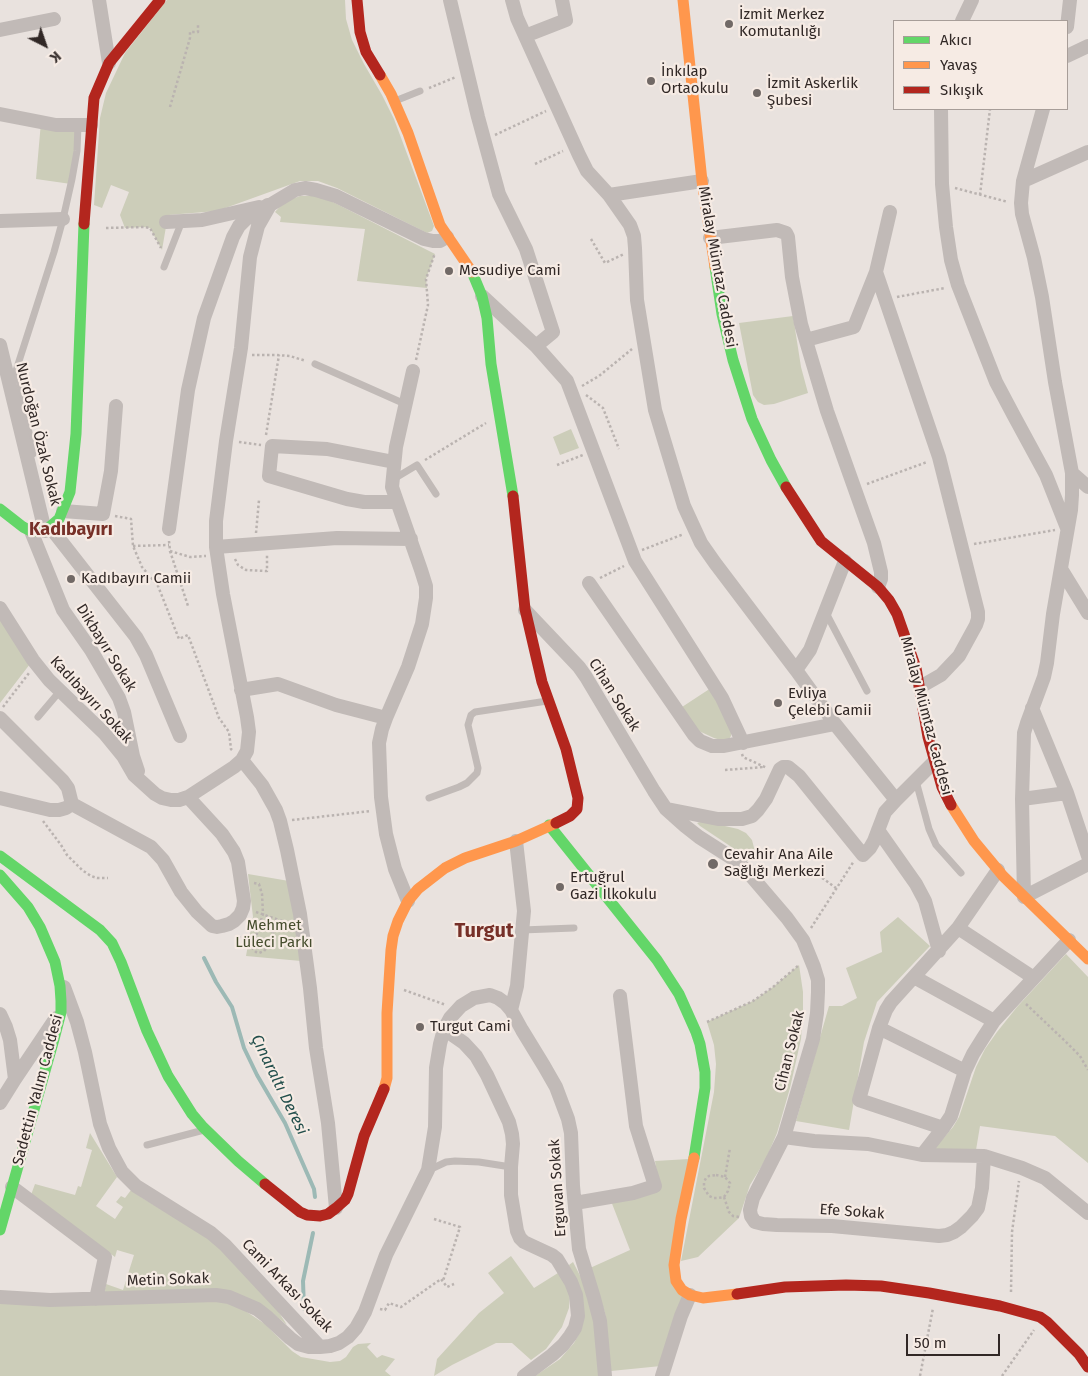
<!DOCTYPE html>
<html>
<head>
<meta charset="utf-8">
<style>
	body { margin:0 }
	#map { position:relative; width:1088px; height:1376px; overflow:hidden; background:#e9e2de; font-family:"Fira Sans",sans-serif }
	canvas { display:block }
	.legend { position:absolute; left:893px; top:20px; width:175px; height:90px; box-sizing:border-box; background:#f6ebe4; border:1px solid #a79d98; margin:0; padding:6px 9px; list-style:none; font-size:15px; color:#312826 }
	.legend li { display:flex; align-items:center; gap:10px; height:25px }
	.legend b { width:25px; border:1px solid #a79d98 }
	.north { position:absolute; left:20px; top:20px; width:50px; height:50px; -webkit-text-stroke:4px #f6ebe4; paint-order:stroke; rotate:139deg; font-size:14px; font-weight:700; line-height:20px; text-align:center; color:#312826 }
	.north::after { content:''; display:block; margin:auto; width:18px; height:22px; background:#312826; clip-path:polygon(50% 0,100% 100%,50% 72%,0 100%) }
	.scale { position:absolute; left:906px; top:1334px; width:94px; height:22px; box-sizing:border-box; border:2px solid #312826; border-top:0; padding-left:6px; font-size:15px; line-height:18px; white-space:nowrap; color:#312826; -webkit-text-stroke:4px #f6ebe4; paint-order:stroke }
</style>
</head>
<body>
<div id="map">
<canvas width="1088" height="1376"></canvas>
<ul class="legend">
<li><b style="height:6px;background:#63d668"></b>Akıcı</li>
<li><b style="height:6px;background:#ff974d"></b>Yavaş</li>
<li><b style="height:6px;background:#b3261e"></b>Sıkışık</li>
</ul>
<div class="north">K</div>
<div class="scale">50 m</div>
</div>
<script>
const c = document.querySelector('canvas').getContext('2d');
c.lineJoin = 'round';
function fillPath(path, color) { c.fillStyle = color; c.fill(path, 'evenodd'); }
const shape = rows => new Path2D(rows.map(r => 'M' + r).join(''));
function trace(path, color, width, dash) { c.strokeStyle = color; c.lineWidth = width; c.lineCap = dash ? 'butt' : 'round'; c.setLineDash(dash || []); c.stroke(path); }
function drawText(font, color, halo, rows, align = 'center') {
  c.font = font + ' "Fira Sans",sans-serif'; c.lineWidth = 4.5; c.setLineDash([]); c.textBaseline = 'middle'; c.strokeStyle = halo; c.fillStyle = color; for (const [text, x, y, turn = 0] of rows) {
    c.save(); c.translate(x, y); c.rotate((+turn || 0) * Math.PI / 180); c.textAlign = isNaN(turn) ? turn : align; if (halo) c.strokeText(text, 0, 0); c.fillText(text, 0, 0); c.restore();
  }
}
fillPath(shape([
	[167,0,345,0,346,19,352,40,364,64,382,95,394,119,434,226,432,231,427,233,337,188,318,181,300,181,217,211,168,215,162,250,150,228,144,227,125,228,120,215,129,192,111,185,102,208,94,205,100,118,106,93,125,53],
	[41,122,78,125,71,184,36,179],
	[300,196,314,196,331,201,435,254,426,279,427,288,357,281,365,229,280,222,281,217,275,212,284,202],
	[793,316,801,367,808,393,774,404,764,405,758,402,753,395,739,323],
	[571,429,579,448,560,455,553,437],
	[0,616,30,664,0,703],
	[711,688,731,732,731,736,729,739,724,741,714,738,699,731,682,707],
	[703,821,738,829,746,833,752,840,757,859,746,861,739,852,700,826,697,823],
	[248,874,289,881,301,961,246,956,253,917],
	[898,917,930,946,877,1002,864,1042,849,1130,796,1121,829,1006,842,1006,857,998,846,968,882,952,880,932],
	[1066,954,1088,977,1088,1163,1055,1136,980,1126,976,1150,934,1149,953,1127,959,1117,976,1067,985,1049,997,1032,1017,1007],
	[799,965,803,992,803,1015,801,1039,790,1088,777,1133,766,1159,750,1185,739,1218,698,1257,681,1261,714,1092,716,1064,714,1045,707,1022,753,1001,773,987],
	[90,1133,117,1177,96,1206,115,1219,123,1207,116,1202,121,1196,125,1198,131,1190,144,1199,207,1237,218,1246,278,1311,287,1325,266,1308,252,1301,104,1293,106,1284,123,1290,134,1255,117,1250,115,1257,31,1195,35,1184,75,1195,78,1186,81,1187,92,1150,86,1148],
	[689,1159,670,1265,684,1297,661,1366,611,1371,605,1313,590,1268,630,1250,611,1201,660,1190,655,1161],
	[511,1256,534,1288,558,1273,570,1292,569,1308,562,1327,546,1349,531,1360,512,1343,496,1343,452,1365,434,1376,437,1359,479,1313,504,1293,488,1273],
	[573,1262,591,1297,600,1376,535,1376,560,1359,574,1343,582,1328,569,1265],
	[207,1299,229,1303,244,1310,265,1324,292,1351,301,1357,330,1362,340,1361,346,1357,353,1347,358,1344,371,1343,367,1347,377,1358,382,1355,395,1359,385,1371,391,1376,0,1376,0,1301]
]), '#cccdb9');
trace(shape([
	[204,958,216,982,232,1007,244,1048,257,1075,285,1123,314,1189,315,1197],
	[304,1309,303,1281,313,1233]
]), '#9cb9b5', 4);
trace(shape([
	[429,88,456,77],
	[170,107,190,38,190,32,198,32,198,24],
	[495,135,546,111],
	[535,164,563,151],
	[955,188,1008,202],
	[980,195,990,109],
	[106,228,144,227,150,228,161,248],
	[591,239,605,263,624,254],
	[897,297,945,288],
	[252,355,277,355,290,356,306,361],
	[416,360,428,305,426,279,435,253],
	[582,386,599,376,632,349],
	[586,395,603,408,619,449],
	[266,435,279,355],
	[239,442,261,445],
	[425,460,486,423],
	[557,465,583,455],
	[867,484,927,462],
	[115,516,131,519,133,546,142,567,158,586,179,639,188,635,219,718,229,732,231,749,232,750],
	[256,533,259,500],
	[169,541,170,551,188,606],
	[974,544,1055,530],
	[133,546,169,545],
	[642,550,684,534],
	[170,551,190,557,206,556],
	[235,559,238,565,246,570,267,571,267,554],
	[600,578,624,566],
	[3,707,29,673],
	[742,754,743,757,767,768],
	[725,770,764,767],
	[292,820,371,811],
	[43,821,61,845,67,855,82,870,91,876,97,878,108,878],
	[814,872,836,888],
	[254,883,259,884,262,894,263,914,253,946,253,949,256,952,259,953,264,951,267,947,271,940,276,919],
	[256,912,288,923],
	[811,928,854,861],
	[238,937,254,942],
	[404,990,446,1005],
	[1026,1004,1065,1041,1080,1056,1088,1070],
	[707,1022,753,1001,773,987,799,965],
	[716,1175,725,1177,730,1183,728,1191,724,1197,718,1198,714,1198,709,1196,704,1188,704,1182,706,1178,709,1176,716,1175],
	[725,1177,730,1148],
	[724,1197,729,1212,733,1216,739,1217],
	[434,1219,460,1227,443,1281],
	[1011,1292,1012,1232,1019,1181],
	[380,1309,385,1310,389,1303,401,1307,441,1279,447,1287,454,1284],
	[920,1376,933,1308],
	[1002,1376,1034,1330]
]), '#bab3b0', 2.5, [2.5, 2.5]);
trace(shape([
	[395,101,420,91],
	[164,267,182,221],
	[315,364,405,404],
	[17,369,33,454],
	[12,383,54,252,63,219,72,179,77,151,78,125],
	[392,480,417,465,436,494],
	[826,613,867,691],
	[38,717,60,691],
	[916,781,929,829,936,845,961,873],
	[429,798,459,787,467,783,477,773,478,768,468,725,471,715,475,712,547,701],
	[522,930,574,928],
	[147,1145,204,1130],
	[429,1170,446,1162,455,1161,479,1162,511,1167]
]), '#c1bab7', 7);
trace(shape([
	[99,0,109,63],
	[450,0,478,117,499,194,526,249,553,332,536,346],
	[512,0,517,18,579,155,587,171,609,195,702,181],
	[962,21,972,0],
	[1067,27,1070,0],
	[0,30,54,19],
	[525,36,566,20,562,0],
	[1067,56,1088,46],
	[941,109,942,184,946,227,951,260,958,285,996,382,1014,416,1046,475,1067,528],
	[1043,109,1023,181,1021,203,1022,214,1034,258,1042,297,1055,382,1072,473,1072,495,1071,510,1053,614,1047,663,1044,677,1027,723,1024,733,1022,799,1024,897,1088,864],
	[0,114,56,125,91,125],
	[1023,181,1088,152],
	[609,195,630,225,634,236,635,248,637,300,655,410,684,506,701,543,715,563,796,670,835,724,896,800,935,761],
	[890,212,876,272,939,457,978,612,978,619,976,625,959,656,941,675,920,687],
	[0,221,63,219],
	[166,222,202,220,259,207],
	[710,238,777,230,786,233,788,237,792,277,801,324,827,411,874,543,881,572,881,579,878,587],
	[482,296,536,346,567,381,635,561,722,698,743,743],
	[806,340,854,327,876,272],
	[0,345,45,531],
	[394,462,327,449,272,446,269,476,347,499,364,502,397,502],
	[1072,473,1088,487],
	[63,511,103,514,111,471,116,406],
	[50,527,136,637,146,655,180,736],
	[169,529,188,390,204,318,233,237,239,226,246,219,268,205],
	[31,531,63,610,91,650,119,698,124,712,133,756,138,771],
	[216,547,337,538,411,539],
	[1061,569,1088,613],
	[589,583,694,735,700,741,712,746,724,746,835,724],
	[0,608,33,660,49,680,105,734,123,756,134,775,155,794,162,798,171,800,179,800,188,797,234,767,242,760,247,751,249,732,247,717,223,594,216,547,216,521,226,441,241,348,250,257,258,226,270,205,295,190,305,188,316,190,336,196,424,239,433,241,440,241,447,237],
	[525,610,579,667,586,677,654,791,666,809,685,826,699,837,735,860,746,870,787,918,803,940,814,967,818,980,818,992,817,1013,813,1039,784,1137,753,1198,750,1210,751,1216,755,1222,763,1224,777,1225,832,1226,939,1236,947,1235,954,1232,961,1227,972,1216,978,1208,982,1188,984,1156],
	[796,670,810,650,845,561],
	[241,690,278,684,336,705,386,718],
	[1032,708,1067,793],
	[0,718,63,781,68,788,72,804],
	[242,760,262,785,276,810,280,821,287,850,300,914,310,988,316,1048,328,1123,336,1208],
	[0,798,50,810,59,810,66,808,72,804],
	[1022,799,1067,793,1088,856],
	[72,804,151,847,163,860,181,892,197,912,212,926,217,927,222,926,229,924,234,921,240,915,243,908,244,901,238,862,234,852,222,834,188,797],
	[667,809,718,819,742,819,752,816,758,810,766,799,780,769,783,767,788,767,799,776,863,855,870,848,874,841,885,812,896,800],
	[878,830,916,884,925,901,939,951],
	[408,901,395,869,386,834,381,797,379,743,382,729,386,718,408,667,422,624,426,598,426,586,421,570,392,487,396,447,413,371],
	[958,928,1034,978],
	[914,977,994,1021],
	[64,987,77,1022,85,1052,100,1124,109,1148,122,1172,136,1186,211,1233,225,1245,320,1347],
	[511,1010,517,986,524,911,516,841],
	[0,1014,6,1027,10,1040,15,1079],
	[879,1028,965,1071],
	[444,1029,464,1043,476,1056,487,1075,509,1122,512,1134,513,1144,511,1167,511,1195,517,1231,520,1238,524,1242,552,1255,557,1259,571,1282,576,1295,578,1316,575,1328,570,1336,563,1345,552,1355,524,1376],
	[0,1103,15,1079,56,1018],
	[943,1128,859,1100,879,1028,886,1010,891,1002,958,928,998,870],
	[784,1137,814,1141,868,1144,922,1155,984,1156,1022,1168,1045,1178,1088,1213],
	[922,1155,943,1128,951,1116,965,1071,973,1054,983,1038,994,1021,1069,940],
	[12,1187,105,1257,96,1299],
	[575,1203,633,1193,655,1186,636,1126,620,996],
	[0,1297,50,1300,216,1295,229,1297,257,1309,266,1316,290,1338,298,1344,309,1347,320,1347,330,1346,339,1343,348,1337,356,1328,365,1312,386,1255,428,1170,435,1127,436,1068,440,1044,444,1029,450,1018,461,1006,474,998,490,995,498,998,505,1003,511,1010,522,1030,544,1066,556,1087,568,1119,571,1133,573,1186,579,1249,594,1298,600,1321,605,1376],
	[662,1376,681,1316,690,1295]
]), '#c1bab7', 14);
trace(shape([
	[715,267,722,314,733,360,752,419,771,460,786,487],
	[472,272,482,296,487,318,491,364,513,496],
	[0,509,23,527,31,531,45,531,59,519,70,492,76,434,84,224],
	[549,825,657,960,679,994,696,1032,700,1044,705,1072,705,1088,694,1158],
	[0,856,100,930,112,943,121,962,147,1031,168,1076,192,1114,203,1127,238,1161,265,1184],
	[0,875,28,907,40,927,55,962,60,986,61,1001,61,1012,54,1039,0,1230]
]), '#63d668', 11);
trace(shape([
	[683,0,702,181,715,267],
	[380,75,391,94,408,133,440,225,472,272],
	[951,805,974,841,1003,876,1088,959],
	[384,1089,387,1078,387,1013,391,950,393,936,398,921,408,901,418,889,445,868,465,858,516,841,556,823],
	[694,1158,681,1219,674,1265,676,1281,682,1290,690,1295,703,1298,737,1294]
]), '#ff974d', 11);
trace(shape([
	[357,0,360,32,366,52,380,75],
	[84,224,94,98,109,63,160,0],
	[786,487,821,541,878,587,889,600,897,614,916,668,928,737,942,787,951,805],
	[513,496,525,609,542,682,566,749,578,798,577,809,570,816,556,823],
	[265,1184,300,1212,307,1215,320,1216,328,1214,336,1208,345,1200,348,1194,364,1136,384,1089],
	[737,1294,785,1287,846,1285,881,1286,929,1293,1000,1306,1040,1317,1047,1322,1079,1354,1088,1367]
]), '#b3261e', 11);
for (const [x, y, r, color] of [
	[729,24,5,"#716966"],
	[651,81,5,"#716966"],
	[757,93,5,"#716966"],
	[449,271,5,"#716966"],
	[71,579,5,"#716966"],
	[778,703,5,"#716966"],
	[713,864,6,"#716966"],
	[560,887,5,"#716966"],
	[420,1027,5,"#716966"]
]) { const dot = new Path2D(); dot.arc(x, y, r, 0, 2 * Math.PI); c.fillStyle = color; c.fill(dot); trace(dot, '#f6ebe4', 2); }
drawText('15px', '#312826', '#f6ebe4', [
	["İzmit Merkez",739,15],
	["Komutanlığı",739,32],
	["İnkılap",661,72],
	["Ortaokulu",661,89],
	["İzmit Askerlik",767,84],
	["Şubesi",767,101],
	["Mesudiye Cami",459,271],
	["Kadıbayırı Camii",81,579],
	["Evliya",788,694],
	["Çelebi Camii",788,711],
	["Cevahir Ana Aile",724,855],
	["Sağlığı Merkezi",724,872],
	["Ertuğrul",570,878],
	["Gazi İlkokulu",570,895],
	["Turgut Cami",430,1027]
], 'left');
drawText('15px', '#312826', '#f6ebe4', [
	["Miralay Mümtaz Caddesi",717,267,80],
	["Nurdoğan Özak Sokak",38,434,76],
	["Dikbayır Sokak",106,648,58],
	["Cihan Sokak",614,695,58],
	["Kadıbayırı Sokak",91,700,47],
	["Miralay Mümtaz Caddesi",926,716,75],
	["Cihan Sokak",790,1051,-76],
	["Sadettin Yalım Caddesi",38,1090,-75],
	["Erguvan Sokak",558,1188,-94],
	["Efe Sokak",852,1212,4],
	["Metin Sokak",168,1280,-2],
	["Cami Arkası Sokak",287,1286,46]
]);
drawText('15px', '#454d2d', '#f6ebe4', [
	["Mehmet",274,926],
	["Lüleci Parkı",274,943]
]);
drawText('italic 16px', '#214e4b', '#f6ebe4', [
	["Çınaraltı Deresi",279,1085,64]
]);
drawText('bold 18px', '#773028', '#f6ebe4', [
	["Kadıbayırı",71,530]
]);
drawText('bold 20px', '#773028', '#f6ebe4', [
	["Turgut",484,931]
]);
</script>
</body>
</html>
